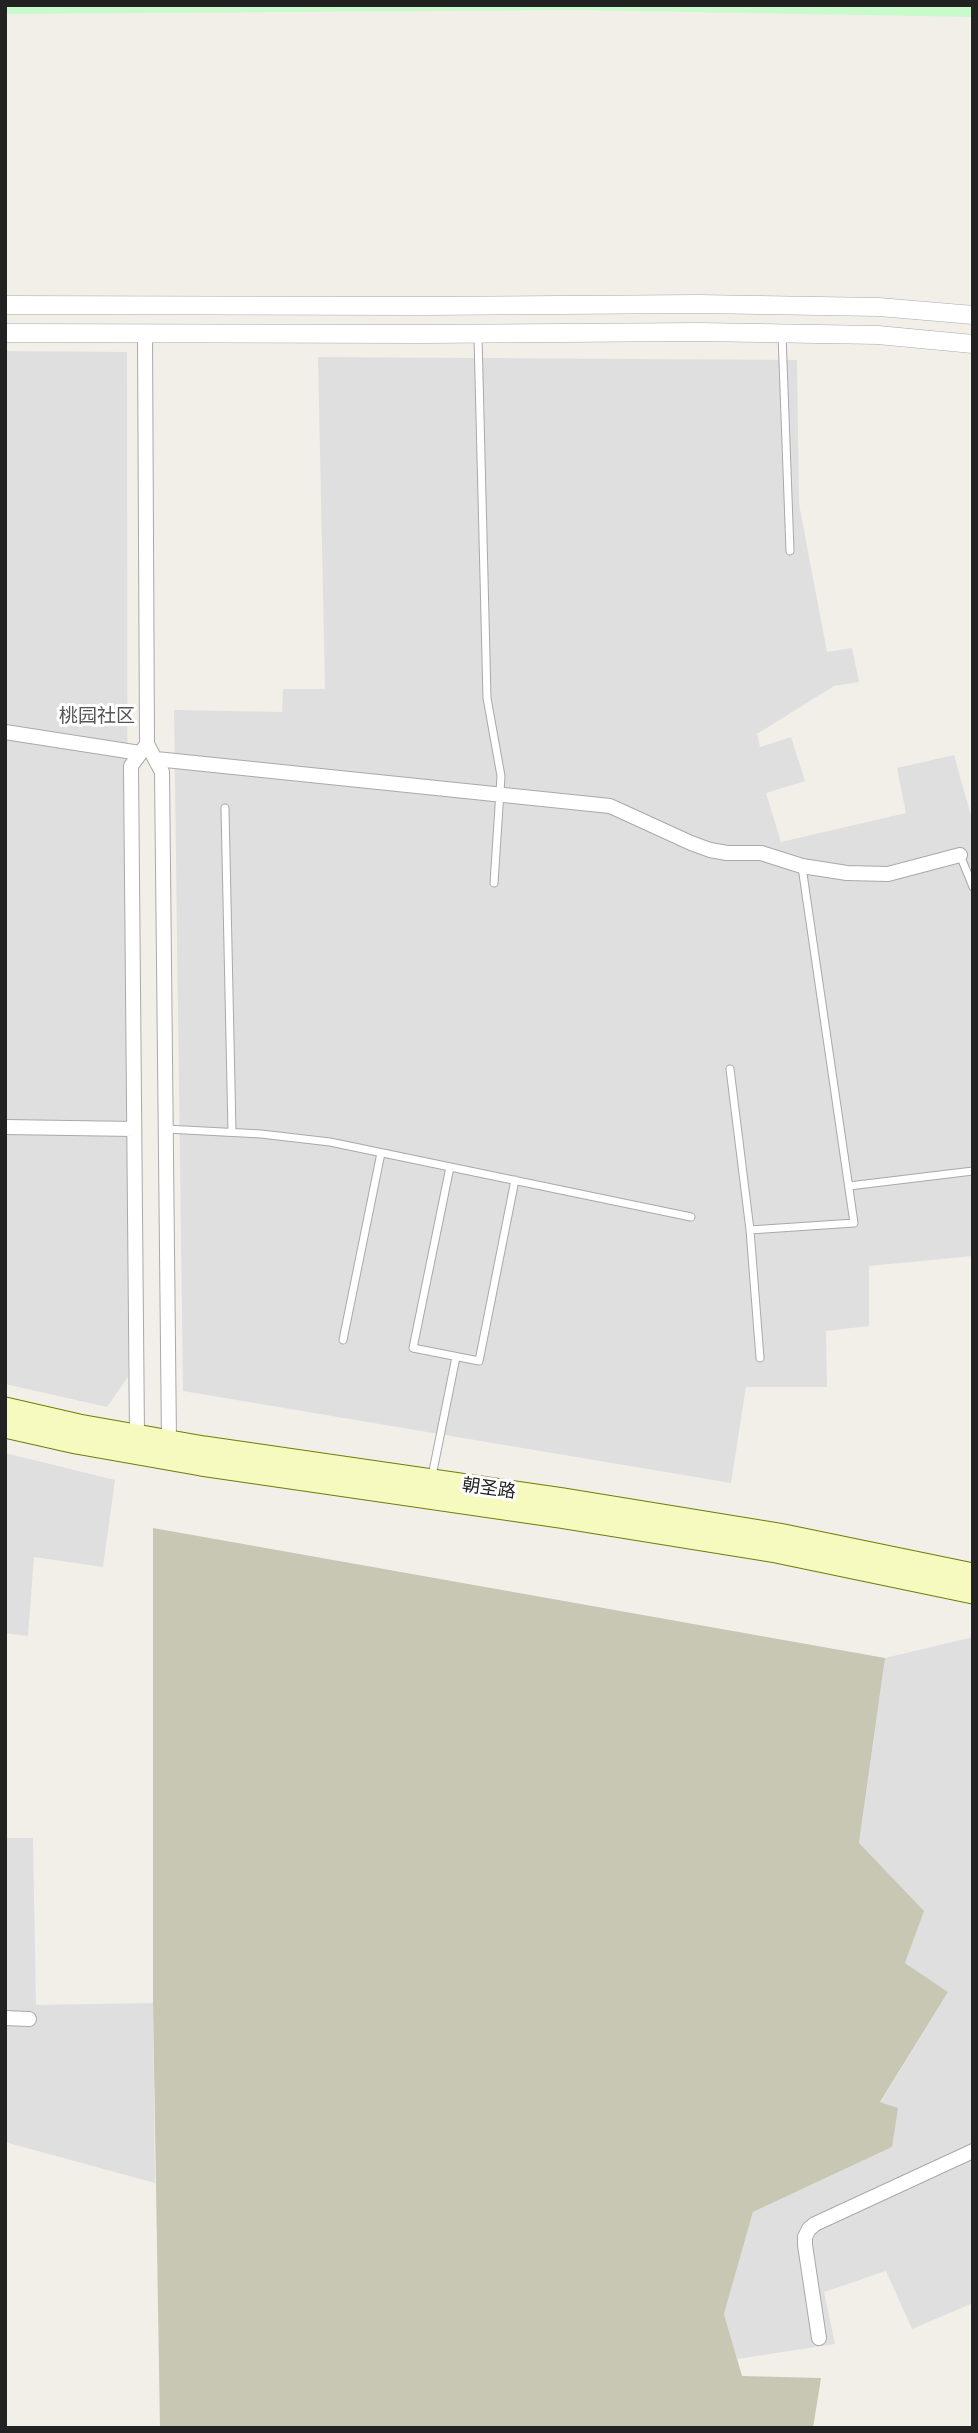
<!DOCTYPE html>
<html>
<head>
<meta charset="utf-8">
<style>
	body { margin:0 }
	#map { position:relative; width:978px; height:2433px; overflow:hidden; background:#f2efe9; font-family:Ubuntu,sans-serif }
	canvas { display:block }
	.frame { position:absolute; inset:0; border:7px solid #222; pointer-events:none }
</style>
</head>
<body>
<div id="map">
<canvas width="978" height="2433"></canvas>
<div class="frame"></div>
</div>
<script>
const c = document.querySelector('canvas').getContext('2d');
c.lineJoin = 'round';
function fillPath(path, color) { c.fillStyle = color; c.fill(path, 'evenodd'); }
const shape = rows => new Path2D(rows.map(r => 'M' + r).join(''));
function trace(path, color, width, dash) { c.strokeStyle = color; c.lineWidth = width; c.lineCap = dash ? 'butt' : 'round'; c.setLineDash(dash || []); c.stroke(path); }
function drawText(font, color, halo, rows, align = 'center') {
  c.font = font + ' Ubuntu,"Noto Sans SC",sans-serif'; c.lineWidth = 6; c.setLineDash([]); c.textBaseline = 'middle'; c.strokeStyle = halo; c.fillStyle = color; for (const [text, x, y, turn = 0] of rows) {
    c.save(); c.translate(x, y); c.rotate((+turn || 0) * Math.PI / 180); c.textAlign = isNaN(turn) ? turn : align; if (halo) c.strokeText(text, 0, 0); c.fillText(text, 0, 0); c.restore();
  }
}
fillPath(shape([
	[5,351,127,352,128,1377,107,1407,5,1384],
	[318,357,797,360,799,504,827,652,852,648,859,682,834,686,757,734,760,747,791,737,805,781,766,793,781,842,906,813,897,768,954,755,973,823,973,1256,869,1266,869,1326,826,1331,827,1387,746,1387,731,1483,183,1391,174,710,282,712,283,689,325,689],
	[5,1453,115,1480,103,1567,34,1557,28,1636,5,1633],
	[973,1637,973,2303,912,2329,886,2271,824,2292,835,2344,737,2359,724,2314,753,2212,892,2147,880,2103,948,1992,905,1963,923,1911,859,1844,885,1658],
	[5,1838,33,1838,36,2005,153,2003,155,2183,5,2142]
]), '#e0dfdf');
fillPath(shape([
	[153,1528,885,1658,859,1843,924,1911,905,1963,948,1992,880,2102,898,2108,892,2147,753,2212,724,2314,742,2376,821,2378,813,2428,160,2428,153,2003]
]), '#c7c7b4');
fillPath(shape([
	[5,5,973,5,973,17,575,10,5,14]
]), '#c8facc');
const service = shape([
	[782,335,790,551],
	[478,336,487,698,501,776,494,883],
	[225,808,232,1132],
	[960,855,973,887],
	[730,1069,750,1230,760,1358],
	[166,1129,261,1134,330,1142,691,1217],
	[450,1167,413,1348,479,1361,515,1180],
	[849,1186,973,1171],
	[750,1230,854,1223,802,867],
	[343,1340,381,1153],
	[432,1476,456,1357]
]);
const minor = shape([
	[145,333,147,744,162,772,169,1441],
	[5,732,140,753],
	[156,759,610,806,691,843,710,850,727,853,761,853,802,866,847,873,888,874,960,855],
	[5,1127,134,1129],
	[137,1435,131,766,147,744],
	[5,2018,29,2019],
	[819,2338,805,2245,805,2237,809,2229,815,2224,973,2151]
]);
const tertiary = shape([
	[5,305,423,306,699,304,879,307,973,315],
	[5,333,423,334,699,332,878,335,973,344]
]);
const secondary = shape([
	[5,1408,79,1425,204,1447,563,1499,779,1534,973,1574],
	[5,1427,76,1443,201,1465,560,1517,776,1552,973,1593]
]);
trace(service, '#a9a9a9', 9);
trace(minor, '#a9a9a9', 16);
trace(tertiary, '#a9a9a9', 19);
trace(secondary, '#707d05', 23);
trace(service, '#fff', 7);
trace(minor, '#fff', 14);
trace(tertiary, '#fff', 18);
trace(secondary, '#f7fabf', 21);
drawText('18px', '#222', '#fff', [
	["朝圣路",489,1488,8]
]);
drawText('19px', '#555', '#fff', [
	["桃园社区",97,716]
]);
</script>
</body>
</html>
